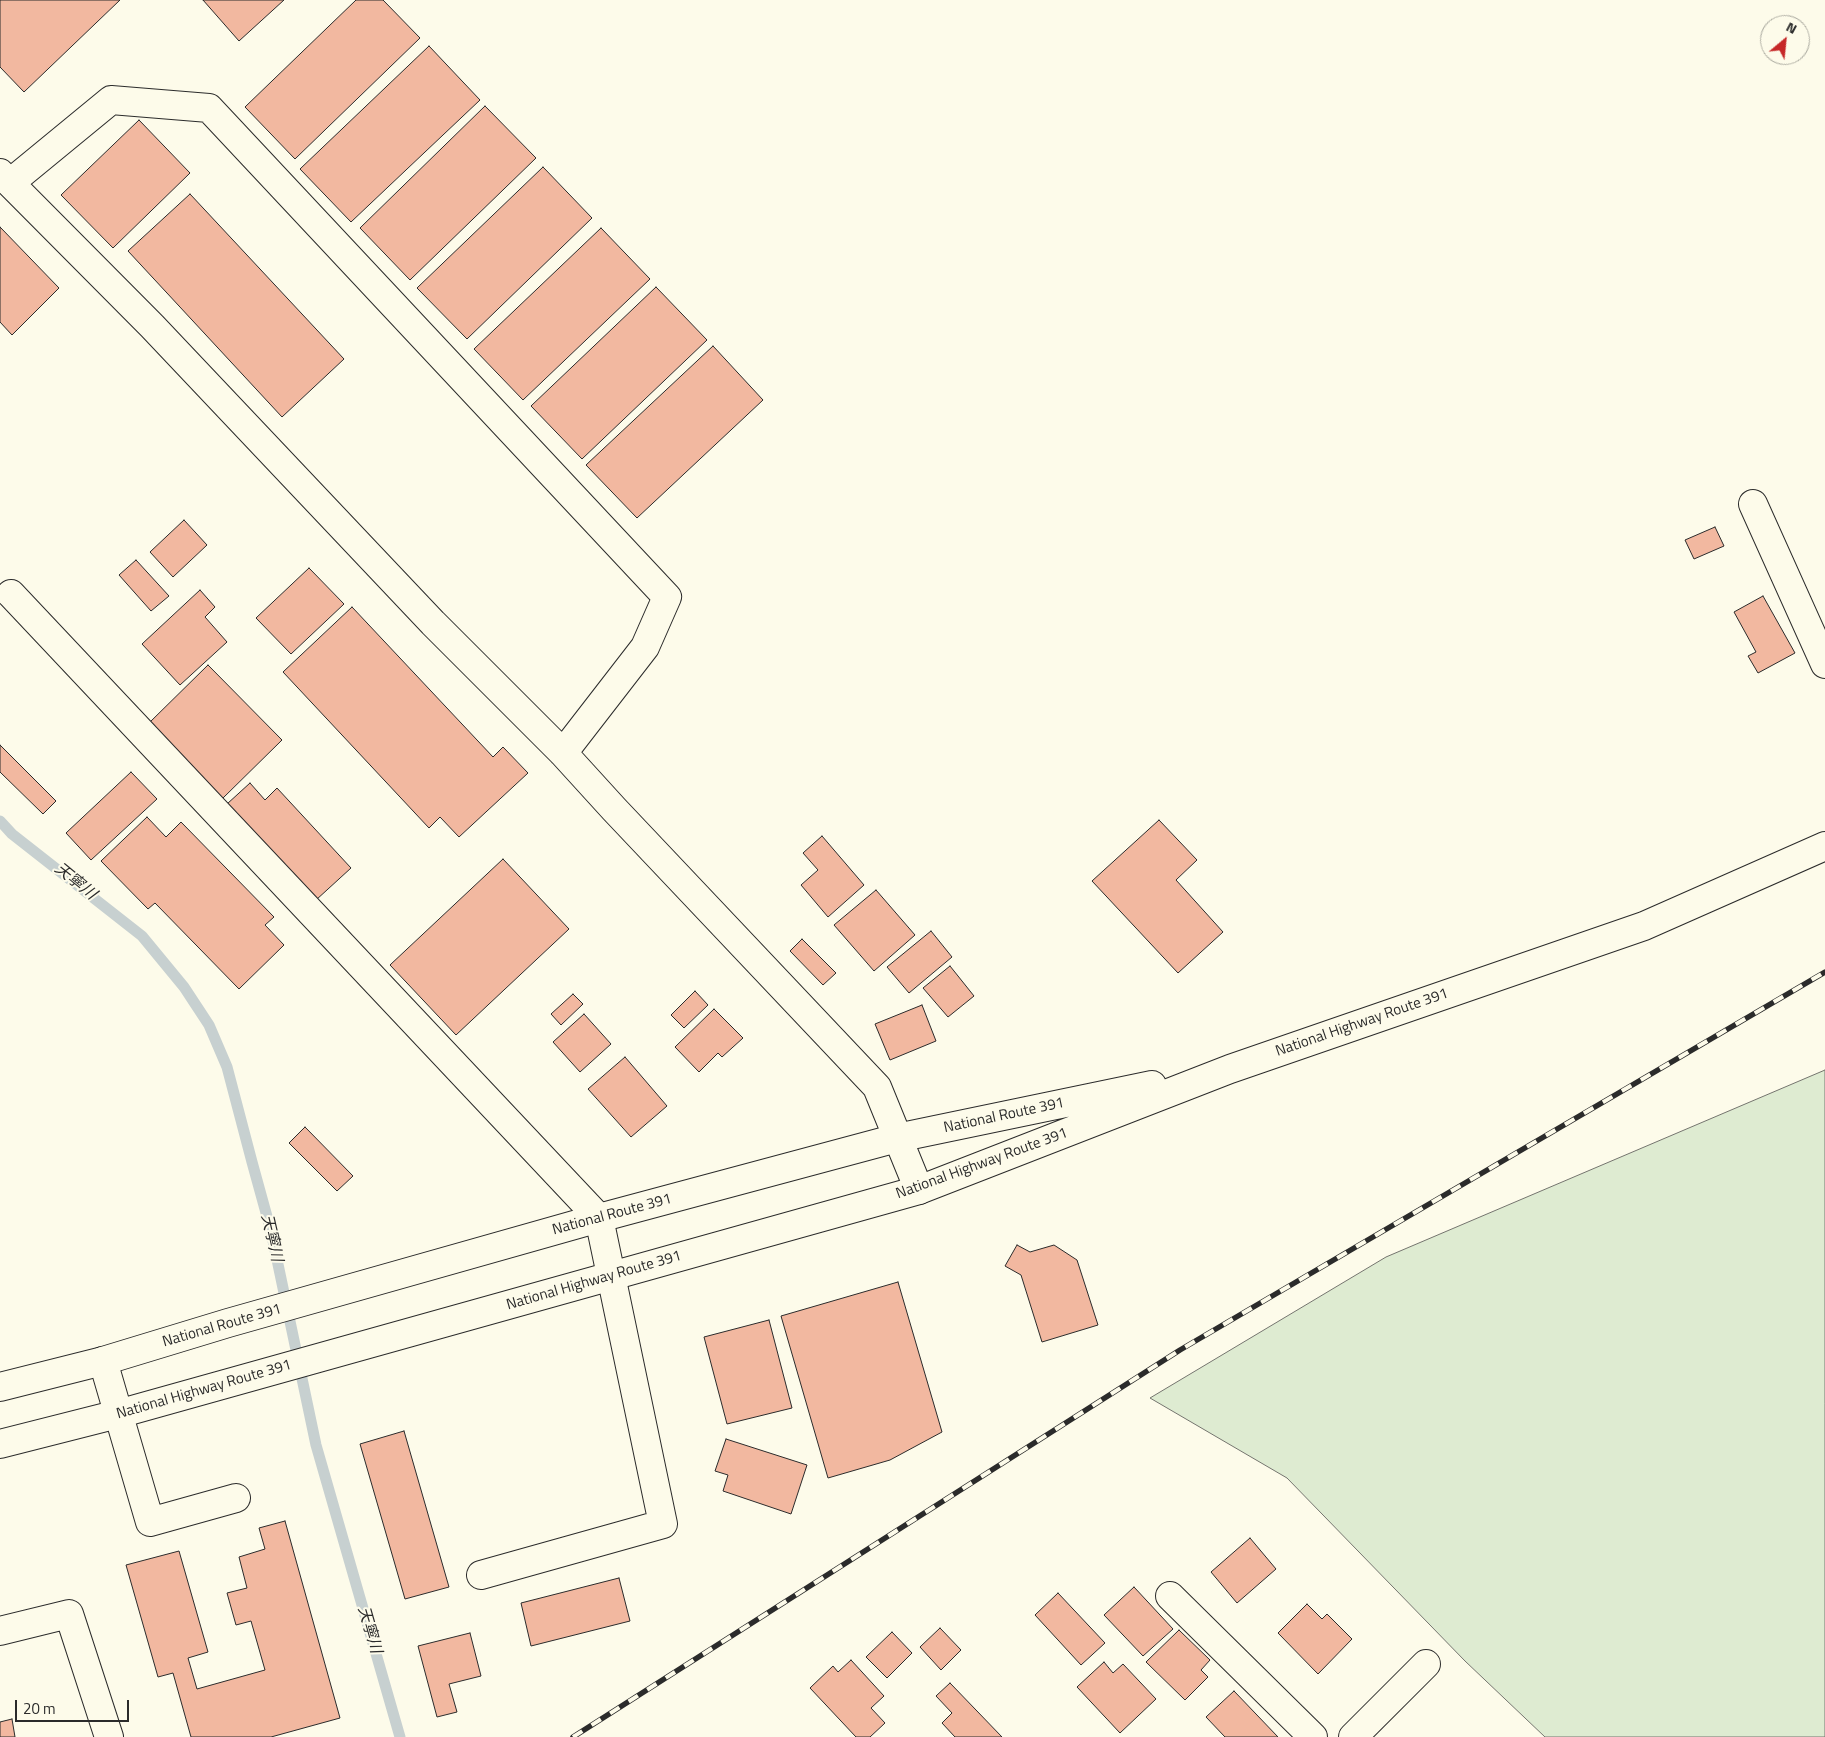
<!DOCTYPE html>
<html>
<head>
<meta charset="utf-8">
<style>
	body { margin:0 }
	#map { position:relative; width:1825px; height:1737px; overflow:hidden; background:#fdfbea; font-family:"Titillium Web",sans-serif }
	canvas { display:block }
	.north { position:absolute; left:1760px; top:15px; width:50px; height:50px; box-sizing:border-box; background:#fdfbea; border:1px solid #a9a89e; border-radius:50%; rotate:28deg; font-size:14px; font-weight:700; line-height:20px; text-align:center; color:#2b2b2b }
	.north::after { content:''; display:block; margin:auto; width:18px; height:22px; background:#c62828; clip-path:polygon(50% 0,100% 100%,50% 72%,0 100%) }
	.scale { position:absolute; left:15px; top:1700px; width:114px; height:22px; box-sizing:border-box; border:2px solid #2b2b2b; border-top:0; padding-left:6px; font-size:15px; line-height:18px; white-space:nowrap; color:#2b2b2b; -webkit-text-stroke:4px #fdfbea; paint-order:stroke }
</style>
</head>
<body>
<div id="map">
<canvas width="1825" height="1737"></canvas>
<div class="north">N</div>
<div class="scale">20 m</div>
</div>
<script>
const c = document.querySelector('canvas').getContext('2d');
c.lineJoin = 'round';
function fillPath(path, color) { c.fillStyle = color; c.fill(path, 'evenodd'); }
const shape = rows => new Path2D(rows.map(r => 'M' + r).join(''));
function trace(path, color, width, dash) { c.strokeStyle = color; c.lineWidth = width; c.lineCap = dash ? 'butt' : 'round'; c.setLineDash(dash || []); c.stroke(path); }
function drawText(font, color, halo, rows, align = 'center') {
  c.font = font + ' "Titillium Web","Noto Sans JP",sans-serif'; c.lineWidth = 4; c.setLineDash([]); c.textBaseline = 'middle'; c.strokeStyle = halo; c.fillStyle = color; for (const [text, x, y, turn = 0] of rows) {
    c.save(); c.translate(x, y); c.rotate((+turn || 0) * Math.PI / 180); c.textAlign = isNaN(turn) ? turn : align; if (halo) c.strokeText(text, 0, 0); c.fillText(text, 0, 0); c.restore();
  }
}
const green = shape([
	[1825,1070,1825,1737,1545,1737,1465,1661,1287,1478,1150,1398,1386,1257,1825,1070]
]);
fillPath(green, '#deebd1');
trace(green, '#74746e', 1);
trace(shape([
	[0,821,12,834,142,936,184,987,209,1025,227,1067,252,1162,271,1231,316,1445,400,1737]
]), '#c7d0d0', 11);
const building = shape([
	[0,0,120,0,24,92,0,67,0,0],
	[203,0,284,0,239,41,203,0],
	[356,0,383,0,420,38,295,159,245,107,356,0],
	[429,46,480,100,351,222,300,169,429,46],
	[485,106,536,158,410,280,360,228,485,106],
	[139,120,190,173,113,248,61,195,139,120],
	[543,167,592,218,467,339,417,288,543,167],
	[190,194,344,359,282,417,128,251,190,194],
	[0,227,59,288,12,335,0,322,0,227],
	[601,228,650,279,523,400,474,349,601,228],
	[656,287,707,340,582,459,531,406,656,287],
	[713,346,763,400,637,518,586,465,713,346],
	[184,520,207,545,173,577,150,552,184,520],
	[1715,527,1724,546,1694,559,1685,540,1715,527],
	[136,560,169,596,151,611,119,575,136,560],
	[309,568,344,604,291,654,256,618,309,568],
	[200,590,215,607,205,617,227,642,180,685,142,644,200,590],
	[1763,596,1795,653,1758,673,1748,656,1756,652,1734,612,1763,596],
	[352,607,493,757,503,747,528,773,459,837,440,817,429,828,283,672,352,607],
	[208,665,282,740,222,799,148,724,208,665],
	[0,745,56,801,43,814,0,772,0,745],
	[131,772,157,799,91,860,66,833,131,772],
	[250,783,265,800,277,788,351,868,316,900,227,804,250,783],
	[147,817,166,837,181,822,274,917,265,925,284,945,239,989,155,903,148,909,101,861,147,817],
	[1159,820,1197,860,1176,880,1223,932,1178,973,1092,881,1159,820],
	[822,836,864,885,828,917,801,885,818,870,803,853,822,836],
	[503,859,569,929,456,1035,390,965,503,859],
	[876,890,915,935,874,971,834,925,876,890],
	[931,931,952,957,909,993,887,967,931,931],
	[802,939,836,973,823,985,790,951,802,939],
	[950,966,974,996,948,1017,923,988,950,966],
	[695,991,708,1005,684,1028,671,1015,695,991],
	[573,994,583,1004,561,1025,551,1014,573,994],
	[922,1005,936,1041,890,1060,875,1024,922,1005],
	[714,1009,743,1038,722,1057,718,1053,699,1072,675,1047,714,1009],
	[584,1014,611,1044,580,1072,553,1042,584,1014],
	[625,1057,667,1106,631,1137,588,1089,625,1057],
	[305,1127,353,1176,337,1191,289,1143,305,1127],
	[1017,1245,1030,1252,1054,1245,1077,1260,1098,1325,1042,1342,1021,1275,1005,1266,1017,1245],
	[898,1282,942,1432,890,1460,828,1478,781,1316,898,1282],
	[769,1320,792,1408,727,1424,704,1337,769,1320],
	[404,1431,449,1587,405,1599,360,1444,404,1431],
	[726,1439,807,1465,791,1514,723,1491,728,1475,715,1471,726,1439],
	[285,1521,340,1718,271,1737,191,1737,173,1673,158,1677,126,1565,179,1551,208,1652,188,1658,197,1689,265,1670,251,1621,236,1625,227,1593,247,1588,239,1557,265,1549,259,1528,285,1521],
	[1250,1538,1276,1569,1237,1603,1211,1572,1250,1538],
	[619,1578,630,1621,531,1646,521,1603,619,1578],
	[1134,1587,1173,1629,1143,1656,1104,1615,1134,1587],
	[1058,1593,1105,1643,1081,1665,1035,1615,1058,1593],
	[1307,1604,1322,1619,1327,1614,1352,1639,1318,1674,1278,1633,1307,1604],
	[940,1628,961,1650,941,1670,920,1647,940,1628],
	[1179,1630,1210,1660,1201,1670,1208,1677,1185,1700,1146,1662,1179,1630],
	[892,1632,912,1653,887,1678,866,1657,892,1632],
	[470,1633,481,1676,449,1684,457,1712,437,1717,418,1646,470,1633],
	[851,1660,884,1696,871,1708,885,1723,870,1737,856,1737,810,1688,833,1666,838,1672,851,1660],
	[1104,1662,1113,1673,1123,1664,1156,1699,1120,1733,1077,1687,1104,1662],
	[950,1683,1002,1737,955,1737,942,1723,952,1713,936,1696,950,1683],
	[1234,1691,1278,1737,1225,1737,1206,1717,1234,1691],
	[12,1719,15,1737,0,1737,0,1722,12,1719]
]);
fillPath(building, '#f2b8a0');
trace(building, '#2b2b2b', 1);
const minor = shape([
	[0,173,152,326,433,623,563,753,614,809,877,1087,919,1190],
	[10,183,111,100,209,108,667,597,645,647,563,753],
	[1753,504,1825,664],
	[11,594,599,1218,663,1524,481,1575],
	[103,1361,150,1522,236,1498],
	[1170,1596,1313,1737],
	[0,1631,69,1614,109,1737],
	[1353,1737,1426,1664]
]);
const highway = shape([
	[0,1387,103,1361,228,1323,599,1218,897,1138,1152,1085],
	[0,1444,118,1414,919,1190,1230,1069,1644,926,1825,846]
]);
trace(minor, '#2b2b2b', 30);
trace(highway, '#2b2b2b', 30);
trace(minor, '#fdfbea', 28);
trace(highway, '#fdfbea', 28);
const rail = shape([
	[573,1737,1180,1350,1825,972]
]);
trace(rail, '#2b2b2b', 5.5);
trace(rail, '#fdfbea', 4, [11]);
drawText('15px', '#2b2b2b', '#fdfbea', [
	["National Highway Route 391",1362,1023,-19],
	["National Route 391",1004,1116,-12],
	["National Highway Route 391",982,1164,-20],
	["National Route 391",612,1215,-15],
	["National Highway Route 391",594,1281,-16],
	["National Route 391",222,1326,-16],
	["National Highway Route 391",204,1390,-16]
]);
drawText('italic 16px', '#2b2b2b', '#fdfbea', [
	["天寧川",75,882,39],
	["天寧川",271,1238,77],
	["天寧川",369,1630,74]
]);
</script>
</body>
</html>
